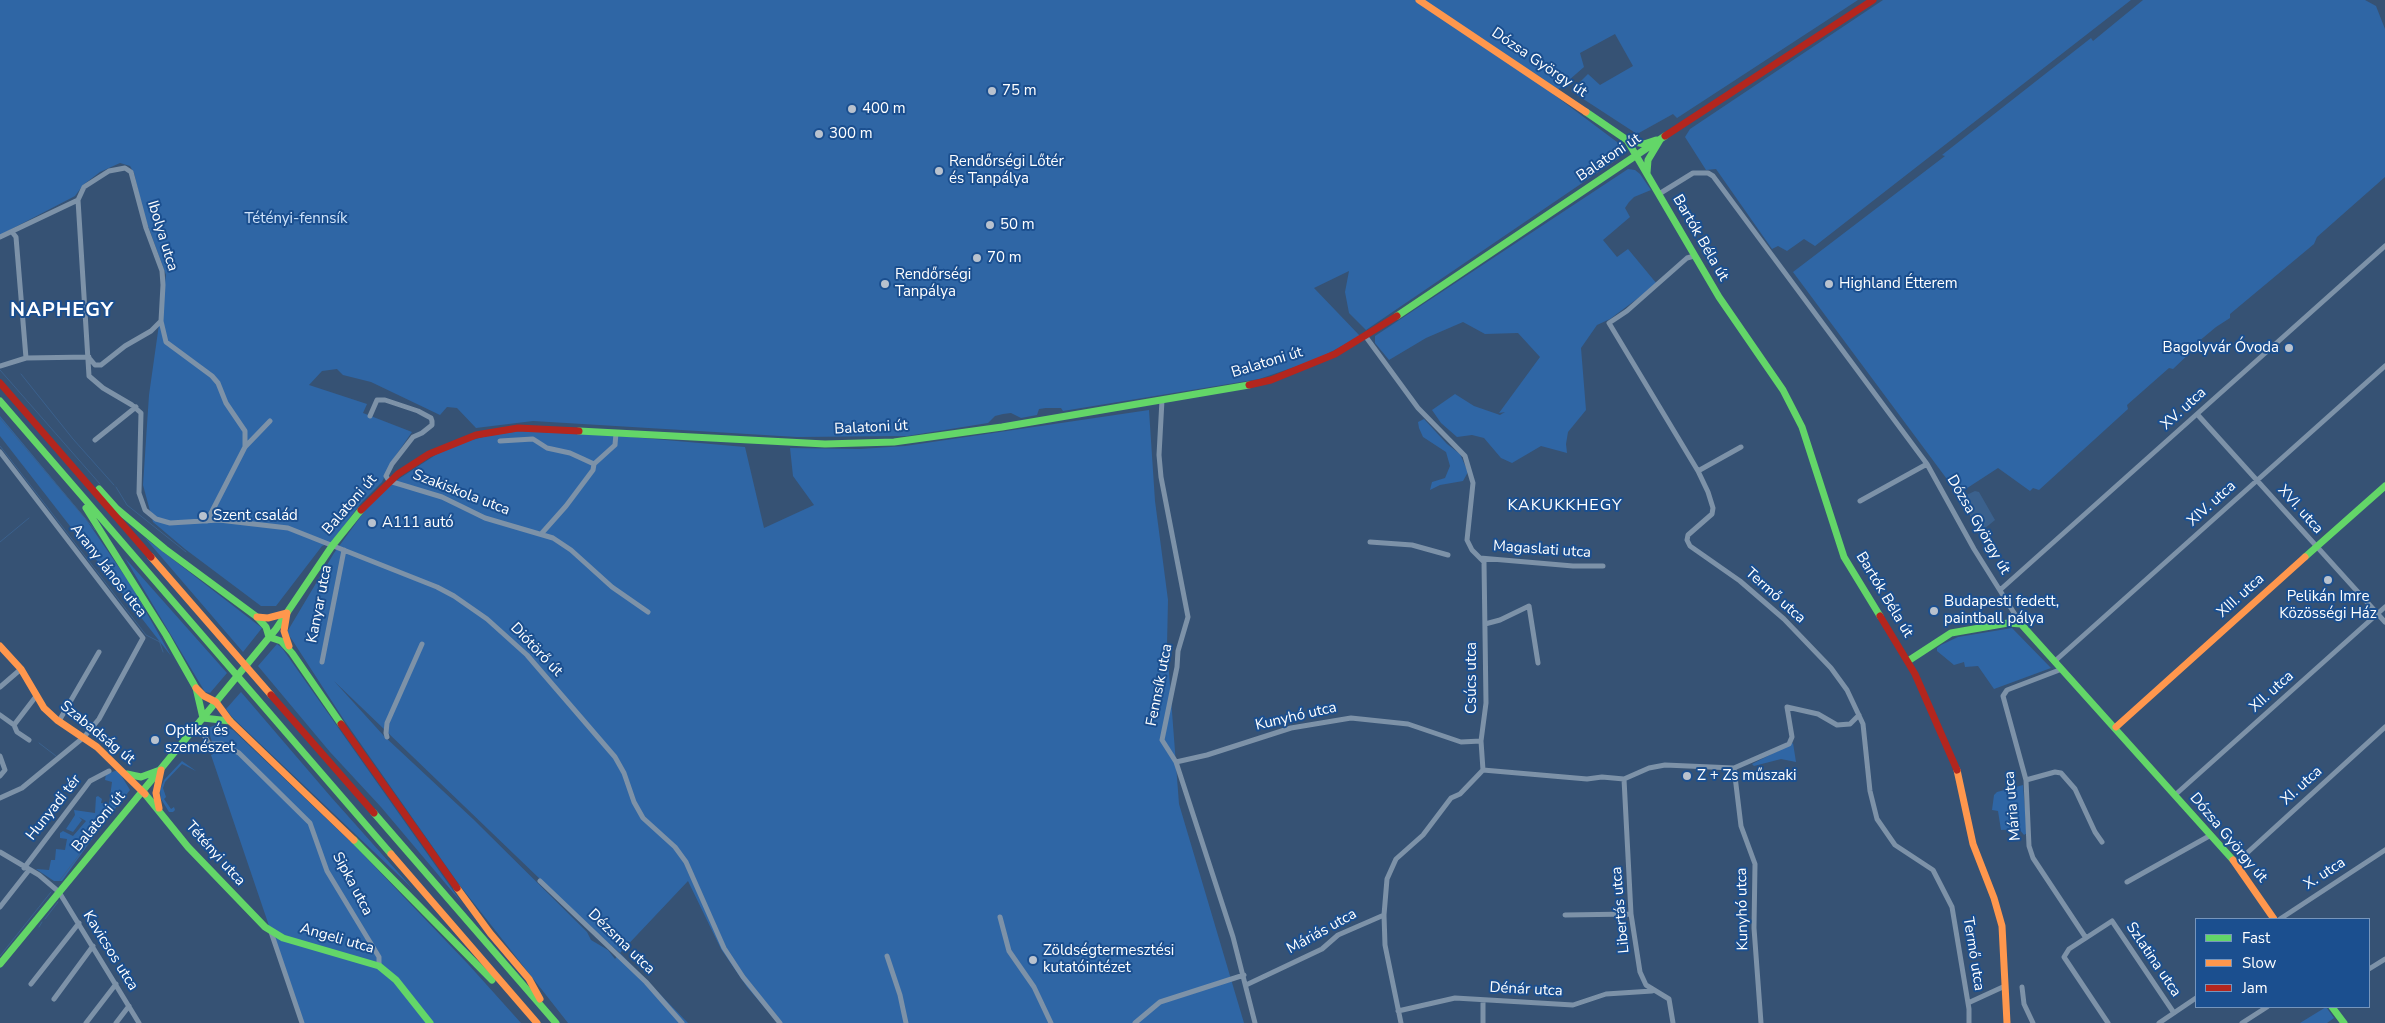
<!DOCTYPE html>
<html>
<head>
<meta charset="utf-8">
<style>
	body { margin:0 }
	#map { position:relative; width:2385px; height:1023px; overflow:hidden; background:#365274; font-family:"Nunito Sans",sans-serif }
	canvas { display:block }
	.legend { position:absolute; left:2195px; top:918px; width:175px; height:90px; box-sizing:border-box; background:#1b4f8f; border:1px solid #7695bc; margin:0; padding:6px 9px; list-style:none; font-size:15px; color:#fff }
	.legend li { display:flex; align-items:center; gap:10px; height:25px }
	.legend b { width:25px; border:1px solid #7695bc }
</style>
</head>
<body>
<div id="map">
<canvas width="2385" height="1023"></canvas>
<ul class="legend">
<li><b style="height:6px;background:#63d668"></b>Fast</li>
<li><b style="height:6px;background:#ff974d"></b>Slow</li>
<li><b style="height:6px;background:#b3261e"></b>Jam</li>
</ul>
</div>
<script>
const c = document.querySelector('canvas').getContext('2d');
c.lineJoin = 'round';
function fillPath(path, color) { c.fillStyle = color; c.fill(path, 'evenodd'); }
const shape = rows => new Path2D(rows.map(r => 'M' + r).join(''));
function trace(path, color, width, dash) { c.strokeStyle = color; c.lineWidth = width; c.lineCap = dash ? 'butt' : 'round'; c.setLineDash(dash || []); c.stroke(path); }
function drawText(font, color, halo, rows, align = 'center') {
  c.font = font + ' "Nunito Sans",sans-serif'; c.lineWidth = 4; c.setLineDash([]); c.textBaseline = 'middle'; c.strokeStyle = halo; c.fillStyle = color; for (const [text, x, y, turn = 0] of rows) {
    c.save(); c.translate(x, y); c.rotate((+turn || 0) * Math.PI / 180); c.textAlign = isNaN(turn) ? turn : align; if (halo) c.strokeText(text, 0, 0); c.fillText(text, 0, 0); c.restore();
  }
}
fillPath(shape([
	[0,0,1858,0,1677,118,1673,114,1637,134,1571,91,1588,74,1600,85,1633,66,1615,34,1580,53,1584,67,1553,94,1621,145,1619,158,1366,330,1349,313,1345,292,1349,271,1314,288,1360,336,1318,359,1259,379,1063,411,1061,408,1046,408,1039,409,1037,415,1021,418,1011,413,1003,414,995,416,988,423,907,436,797,437,533,421,476,428,457,408,447,407,440,415,371,382,343,375,337,369,322,371,309,385,367,404,363,413,412,432,392,461,382,482,361,503,332,542,322,546,276,606,261,606,185,549,153,522,143,485,149,395,166,275,144,215,134,173,130,166,120,163,100,172,83,185,75,196,0,235],
	[1883,0,2131,0,1815,246,1804,239,1787,251,1778,246,1772,249,1716,169,1706,170,1685,137,1690,129],
	[2143,0,2365,0,2376,6,2385,29,2385,177,2317,237,2314,244,2230,314,2230,318,2216,327,2192,347,2192,351,2173,369,2169,368,2127,405,2128,409,2039,490,2033,488,2030,491,1998,468,1958,494,1793,272,1945,156,1942,155,2091,38,2093,41],
	[1628,169,1635,170,1640,174,1651,190,1634,197,1629,202,1625,208,1630,217,1603,240,1617,257,1628,249,1657,284,1610,319,1597,325,1581,348,1586,410,1568,432,1566,444,1567,453,1541,446,1512,463,1501,458,1484,438,1472,435,1457,437,1441,423,1432,410,1455,394,1474,406,1500,415,1505,412,1499,413,1540,357,1518,333,1485,334,1463,322,1426,338,1389,360,1375,343,1375,336],
	[1149,410,1155,501,1168,600,1167,646,1179,804,1244,1023,778,1023,747,987,721,949,688,881,620,953,688,1023,568,1023,458,883,344,720,287,632,334,553,367,508,388,486,437,454,464,442,487,436,519,431,620,436,745,447,764,528,814,505,793,476,790,448,860,449,905,446],
	[334,681,593,930,620,953,615,959,608,950,591,940,587,932,473,819,384,736],
	[0,416,85,518,131,585,171,656,0,436],
	[1424,419,1447,444,1460,454,1468,472,1463,481,1440,485,1430,490,1432,482,1445,478,1450,466,1446,452,1423,437,1419,428,1418,422],
	[145,538,262,628,243,652],
	[125,558,227,673,210,693,205,692],
	[2012,628,2051,668,1994,689,1978,666,1965,667,1964,662,1954,665,1937,651,1937,648,1941,645,1958,637],
	[277,644,282,648,462,903,381,807,330,752,258,666],
	[241,692,331,797,413,889,232,717,226,709],
	[218,724,233,730,355,846,468,964,521,1023,302,1023,211,755,215,753,208,728],
	[1793,743,1796,762,1781,759,1754,766,1752,764],
	[182,761,196,771,182,764,165,782,163,788,166,797,164,799,171,809,174,807,175,810,173,812,169,812,161,799,160,790,164,780],
	[118,770,130,790,102,825,62,881,54,881,36,869,49,870,51,860,55,860,56,849,65,850,67,839,60,838,60,833,63,831,73,836,86,821,79,817,82,820,73,832,66,829,75,815,74,810,95,813,96,797,98,796,102,799,101,803,109,804,112,782,105,780,106,774],
	[2023,785,2027,833,2024,835,2019,829,2001,830,1998,811,1992,810,1994,795,1997,792],
	[2326,1007,2334,1018,2327,1023,2300,1023]
]), '#2f66a5');
fillPath(shape([
	[1975,491,1979,492,1995,520,1978,534,1962,497]
]), '#3b618d');
trace(shape([
	[0,370,100,484],
	[21,374,73,439,114,485],
	[0,418,95,530],
	[0,446,146,635,160,642],
	[116,487,127,505,186,552],
	[0,542,29,518],
	[159,640,163,652],
	[39,743,56,756],
	[60,880,95,834],
	[45,919,58,902],
	[39,927,42,922],
	[0,956,51,892]
]), '#3b618d', 1);
trace(shape([
	[1659,194,1693,173,1708,173,1713,176,1927,464,1974,549,2021,624],
	[78,200,89,376,103,388,132,405,141,413,139,493,145,510,156,519,170,523,219,520,288,528,437,587,454,596,487,619,527,655,615,757,624,773,634,802,643,818,675,847,686,862,724,948,743,977,780,1023],
	[12,232,16,237,26,358],
	[0,237,78,200,84,187,109,171,125,168,131,172,146,228,162,271,163,285,161,321,166,342,212,376,218,383,226,403,245,431,245,447],
	[1694,256,1687,258,1627,311,1609,323,1698,471,1708,492,1713,508,1712,514,1688,535,1687,540,1690,546,1740,581,1784,619,1831,668,1847,690,1863,724,1870,791,1877,819,1895,845,1933,870,1952,907,1969,1009,1969,1023],
	[1366,337,1418,408,1465,456,1473,483,1467,540,1472,550,1484,562,1486,703,1481,741,1483,770,1460,794,1451,798,1423,835,1396,859,1387,879,1384,915,1385,945,1401,1023],
	[90,359,95,365,101,365,125,346,151,331,161,321],
	[0,366,26,358,89,357],
	[1162,400,1159,455,1161,477,1188,617,1178,651,1177,667,1162,740,1176,762,1233,937,1255,1023],
	[2197,414,2385,622],
	[370,416,377,400,385,400,418,411,431,418,432,421,432,425,422,433,413,437,392,464,386,476,389,481,442,497,485,518,553,538,571,550,612,587,648,612],
	[95,440,136,407],
	[500,441,533,439,547,448,570,453,594,464,593,470,566,506,542,533],
	[0,452,143,638,99,719,84,737,22,788,0,798],
	[594,464,615,445,616,433],
	[1698,471,1741,447],
	[1860,501,1927,464],
	[207,521,245,447,270,421],
	[1370,542,1412,545,1448,555],
	[1480,558,1573,566,1603,566],
	[2000,590,2385,246],
	[1485,624,1500,620,1529,606,1538,663],
	[2055,661,2385,366],
	[322,662,344,550],
	[2062,669,2007,690,2003,696,2026,780,2029,846,2033,858,2086,938],
	[0,687,21,669],
	[0,715,14,725,17,732,29,740],
	[59,721,99,652],
	[14,725,37,695],
	[195,728,204,735,209,744,222,744,239,753,310,823,327,871,379,957,379,966],
	[387,737,386,733,387,723,422,644],
	[0,756,5,770,0,776],
	[1176,762,1207,755,1291,728,1351,718,1408,724,1461,742,1481,741],
	[1734,768,1789,744,1792,737,1787,707,1818,714,1837,725,1850,724,1859,715],
	[1483,770,1587,779,1602,777,1624,779,1649,768,1665,765,1734,768,1741,826,1755,864,1754,928,1761,1023],
	[1624,779,1631,914,1640,972,1646,985,1669,999,1673,1023],
	[2026,780,2055,772,2061,773,2075,789,2095,832,2102,842],
	[2175,795,2385,607],
	[0,852,39,875,59,892,139,1023],
	[2236,863,2385,727],
	[24,868,90,781,109,771],
	[540,881,646,982,682,1023],
	[2127,882,2211,835],
	[0,907,29,870],
	[1565,915,1631,914],
	[1000,917,1009,951,1034,987,1051,1023],
	[2280,919,2385,850],
	[271,932,302,1023],
	[887,956,900,995,906,1023],
	[2369,969,2385,959],
	[31,984,79,923],
	[1246,985,1322,949,1338,935,1384,915],
	[2022,987,2024,1004,2033,1023],
	[54,999,93,946],
	[1968,1003,2005,986],
	[1398,1011,1455,998,1573,1005,1606,994,1652,991],
	[86,1023,116,984],
	[116,1023,129,1006],
	[1135,1023,1160,1002,1244,975],
	[1483,1023,1483,1001],
	[2108,1023,2064,957,2069,949,2112,921,2174,1013],
	[2159,1023,2196,998],
	[2242,1023,2267,1007]
]), '#7d92a8', 5);
trace(shape([
	[1586,112,1627,140,1719,297,1783,390,1802,427,1844,557,1880,616],
	[1627,140,1644,144,1656,140],
	[1647,173,1648,160,1660,140],
	[1397,316,1665,136],
	[0,401,391,854],
	[579,431,825,444,894,442,1002,427,1249,385],
	[99,489,117,509,165,549,257,617,266,627,269,637,281,641,292,653,341,724],
	[86,508,166,635,196,688,203,718,230,721],
	[2305,557,2385,486],
	[1908,661,1951,633,2008,623,2021,624,2233,860],
	[127,774,141,777,160,770],
	[145,794,188,847,265,927,283,938,379,966,396,980,430,1023],
	[374,813,556,1023],
	[354,840,492,980],
	[0,964,276,629,332,546,361,510],
	[2332,1007,2344,1023]
]), '#63d668', 7);
trace(shape([
	[1419,0,1586,112],
	[151,557,271,695],
	[257,617,268,618,287,613,284,631,289,646],
	[0,646,21,669,44,708,57,720,97,747,145,794],
	[196,688,204,696,216,702,230,721,354,840],
	[2116,727,2305,557],
	[1957,770,1973,844,1994,898,2002,926,2007,1023],
	[159,808,156,793,161,770],
	[391,854,537,1023],
	[2233,860,2274,919],
	[457,888,490,933,529,979,540,999]
]), '#ff974d', 7);
trace(shape([
	[1665,136,1873,0],
	[0,383,151,557],
	[1249,385,1271,380,1335,354,1397,316],
	[361,510,398,474,429,454,476,435,518,428,579,431],
	[1880,616,1915,674,1957,770],
	[271,695,374,813],
	[341,724,457,888]
]), '#b3261e', 7);
for (const [x, y, r, color] of [
	[992,91,5,"#b9c2ce"],
	[852,109,5,"#b9c2ce"],
	[819,134,5,"#b9c2ce"],
	[939,171,5,"#b9c2ce"],
	[990,225,5,"#b9c2ce"],
	[977,258,5,"#b9c2ce"],
	[885,284,5,"#b9c2ce"],
	[1829,284,5,"#b9c2ce"],
	[2289,348,5,"#b9c2ce"],
	[203,516,5,"#b9c2ce"],
	[372,523,5,"#b9c2ce"],
	[2328,580,5,"#b9c2ce"],
	[1934,611,5,"#b9c2ce"],
	[155,740,5,"#b9c2ce"],
	[1687,776,5,"#b9c2ce"],
	[1033,960,5,"#b9c2ce"]
]) { const dot = new Path2D(); dot.arc(x, y, r, 0, 2 * Math.PI); c.fillStyle = color; c.fill(dot); trace(dot, '#1b4f8f', 2); }
drawText('15px', '#fff', '#1b4f8f', [
	["Dózsa György út",1539,63,34],
	["Balatoni út",1609,158,-34],
	["Ibolya utca",162,236,73],
	["Bartók Béla út",1700,238,60],
	["Balatoni út",1267,363,-17],
	["XV. utca",2184,409,-42],
	["Balatoni út",871,428,-3],
	["Szakiskola utca",461,493,21],
	["XIV. utca",2212,504,-42],
	["Balatoni út",350,505,-49],
	["XVI. utca",2300,510,48],
	["Dózsa György út",1978,525,60],
	["Magaslati utca",1542,550,4],
	["Arany János utca",108,571,52],
	["Bartók Béla út",1884,595,59],
	["Termő utca",1775,596,42],
	["XIII. utca",2241,596,-42],
	["Kanyar utca",320,604,-79],
	["Diótörő út",536,650,46],
	["Csúcs utca",1472,678,-90],
	["Fennsík utca",1160,685,-79],
	["XII. utca",2272,692,-42],
	["Kunyhó utca",1296,717,-13],
	["Szabadság út",97,733,39],
	["XI. utca",2302,786,-42],
	["Mária utca",2013,806,-95],
	["Hunyadi tér",54,808,-52],
	["Balatoni út",99,822,-50],
	["Dózsa György út",2228,838,50],
	["Tétényi utca",215,854,48],
	["X. utca",2325,874,-33],
	["Sipka utca",352,884,62],
	["Kunyhó utca",1743,909,-91],
	["Libertás utca",1621,910,-95],
	["Máriás utca",1322,932,-29],
	["Angeli utca",337,939,16],
	["Dézsma utca",621,942,44],
	["Kavicsos utca",110,951,58],
	["Termő utca",1973,954,81],
	["Szlatina utca",2153,960,56],
	["Dénár utca",1526,990,3]
]);
drawText('15px', '#fff', '#1b4f8f', [
	["75 m",1002,91],
	["400 m",862,109],
	["300 m",829,134],
	["Rendőrségi Lőtér",949,162],
	["és Tanpálya",949,179],
	["50 m",1000,225],
	["70 m",987,258],
	["Rendőrségi",895,275],
	["Tanpálya",895,292],
	["Highland Étterem",1839,284],
	["Bagolyvár Óvoda",2279,348,"right"],
	["Szent család",213,516],
	["A111 autó",382,523],
	["Pelikán Imre",2328,597,"center"],
	["Közösségi Ház",2328,614,"center"],
	["Budapesti fedett,",1944,602],
	["paintball pálya",1944,619],
	["Optika és",165,731],
	["szemészet",165,748],
	["Z + Zs műszaki",1697,776],
	["Zöldségtermesztési",1043,951],
	["kutatóintézet",1043,968]
], 'left');
drawText('15px', '#cfe3fa', '#1b4f8f', [
	["Tétényi-fennsík",296,219]
]);
c.letterSpacing = '1px';
drawText('16px', '#fff', '#1b4f8f', [
	["KAKUKKHEGY",1565,506]
]);
c.letterSpacing = '0px';
c.letterSpacing = '1px';
drawText('bold 20px', '#fff', '#1b4f8f', [
	["NAPHEGY",62,311]
]);
c.letterSpacing = '0px';
</script>
</body>
</html>
